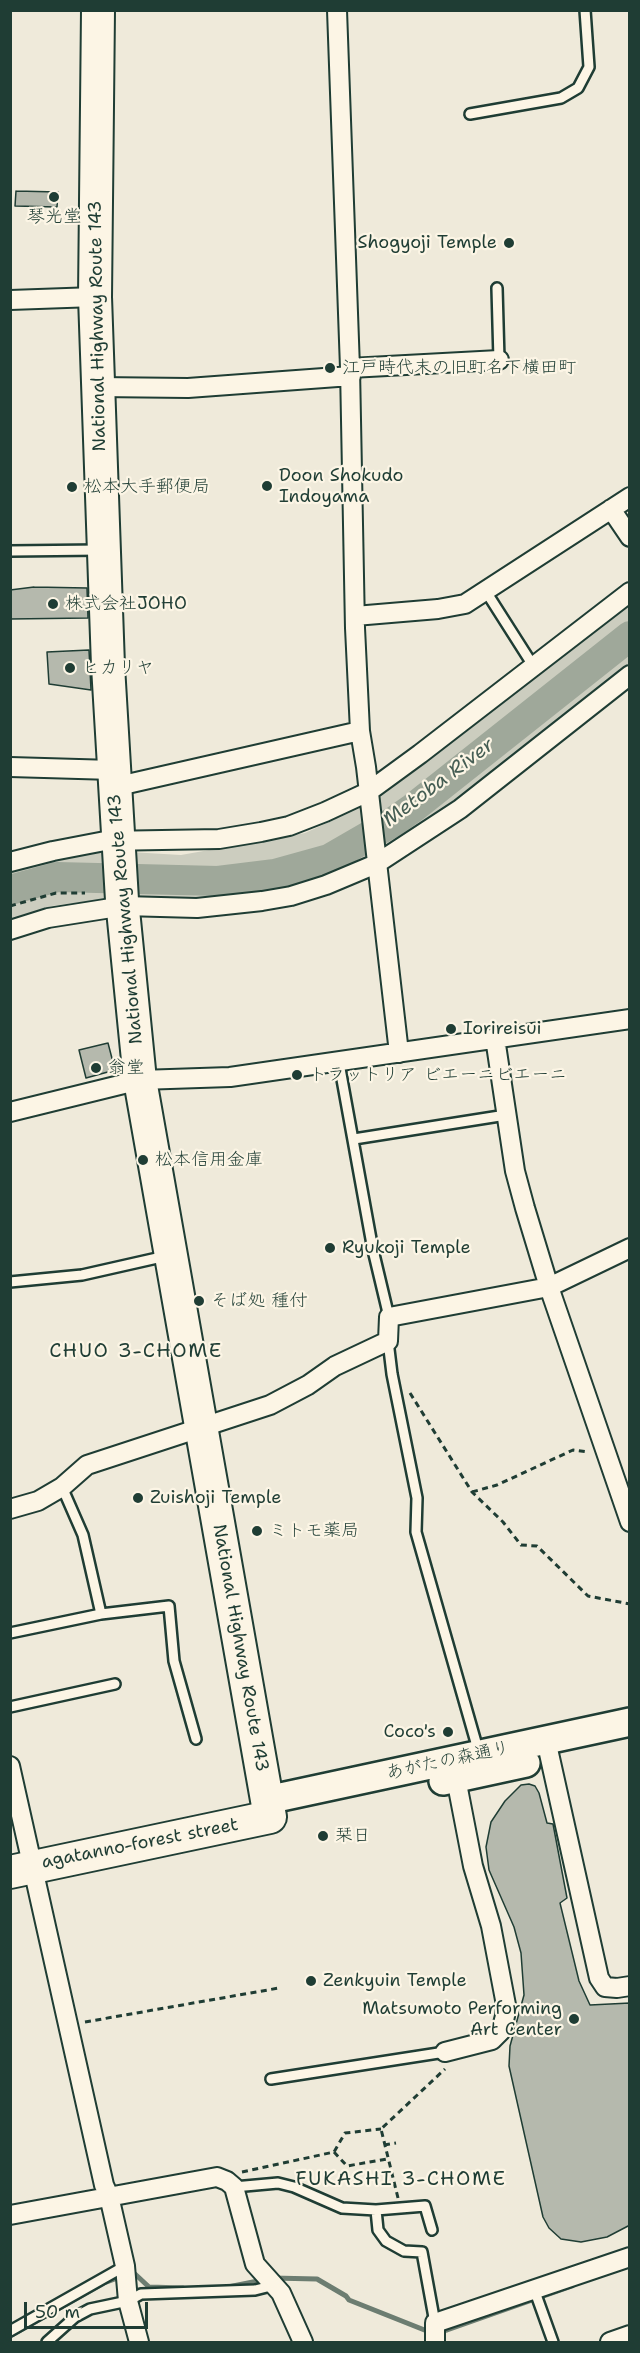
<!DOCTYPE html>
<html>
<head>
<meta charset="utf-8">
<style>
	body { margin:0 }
	#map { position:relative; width:640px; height:2353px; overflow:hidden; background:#efeada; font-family:"Shantell Sans",sans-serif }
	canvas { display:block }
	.frame { position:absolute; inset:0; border:12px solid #1f3d34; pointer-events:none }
	.scale { position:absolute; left:24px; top:2302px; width:124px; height:27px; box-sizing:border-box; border:3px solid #1f3d34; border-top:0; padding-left:8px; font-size:18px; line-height:21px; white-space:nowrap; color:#1f3d34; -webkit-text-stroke:4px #fcf5e5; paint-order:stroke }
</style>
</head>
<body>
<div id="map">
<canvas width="640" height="2353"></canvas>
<div class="frame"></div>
<div class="scale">50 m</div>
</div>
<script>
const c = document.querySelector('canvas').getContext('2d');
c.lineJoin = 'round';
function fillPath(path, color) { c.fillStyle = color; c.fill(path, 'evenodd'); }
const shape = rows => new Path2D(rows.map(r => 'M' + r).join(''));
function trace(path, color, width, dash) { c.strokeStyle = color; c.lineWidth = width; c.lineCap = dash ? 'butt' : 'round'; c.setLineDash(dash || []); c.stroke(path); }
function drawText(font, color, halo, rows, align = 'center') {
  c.font = font + ' "Shantell Sans","Klee One",sans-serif'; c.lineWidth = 4.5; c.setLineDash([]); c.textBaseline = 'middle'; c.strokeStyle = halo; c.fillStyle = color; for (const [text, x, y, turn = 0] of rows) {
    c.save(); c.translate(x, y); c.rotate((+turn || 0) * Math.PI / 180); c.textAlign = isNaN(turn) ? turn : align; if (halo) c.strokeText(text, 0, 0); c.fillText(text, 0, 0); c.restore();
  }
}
fillPath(shape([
	[629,604,629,630,367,834,314,859,267,871,218,876,147,871,113,865,31,872,11,880,11,867,96,850,181,855,305,833,375,801,483,719],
	[629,641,629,663,455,800,381,850,364,858,311,880,262,892,195,899,104,899,52,906,11,919,11,896,57,884,103,889,129,886,216,887,275,879,331,863,360,847,425,801]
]), '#cccdbf');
trace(shape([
	[272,2278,317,2279,346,2296,349,2300,432,2333,447,2330,572,2286],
	[228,2287,263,2280],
	[10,2336,104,2283,120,2277,135,2274,149,2287,183,2288]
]), '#6c7d71', 5);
trace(shape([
	[10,890,57,877,218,881,275,874,329,859,393,822,413,808,630,636]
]), '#9fa89a', 30);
const building = shape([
	[16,191,58,192,57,207,15,206,16,191],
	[34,587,87,588,88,618,10,619,10,590,34,587],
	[89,650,91,690,49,684,47,652,89,650],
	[108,1043,115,1070,86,1078,79,1050,108,1043],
	[529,1784,535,1786,539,1793,547,1823,553,1824,567,1898,560,1903,579,1981,590,2005,630,2003,630,2225,607,2237,581,2242,561,2239,549,2228,543,2217,509,2066,510,2046,524,1995,521,1953,514,1927,489,1870,486,1847,491,1822,505,1801,521,1785,529,1784]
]);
fillPath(building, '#b5b9ad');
trace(building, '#1f3d34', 1.5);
const lane = shape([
	[470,114,561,98,578,88,589,67,585,10],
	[497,288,499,360],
	[10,551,100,550],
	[485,590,534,667],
	[339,1063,373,1250,389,1317],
	[354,1139,506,1115],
	[10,1282,82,1275,166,1256],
	[388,1341,392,1374,417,1498,416,1532,479,1753],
	[62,1487,83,1535,101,1614],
	[10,1633,101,1614,169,1606,174,1661,196,1739],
	[10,1707,115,1684],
	[271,2079,445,2052],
	[234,2187,278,2183,294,2187,342,2208,376,2210,425,2206,432,2230],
	[376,2210,378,2230,386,2241,404,2251,422,2252,435,2323],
	[534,2289,553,2342],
	[10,2331,125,2266],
	[47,2342,75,2317,90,2309,128,2301,141,2294,255,2290,275,2285]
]);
const street = shape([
	[337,10,350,368,355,628,360,731,366,767,399,1053],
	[10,300,95,297],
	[350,368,499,360],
	[98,387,188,388,351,376],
	[611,509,630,537],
	[355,616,438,609,465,604,630,497],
	[10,767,113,770],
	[114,787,360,731],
	[10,862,53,851,105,841,219,839,261,832,289,826,325,812,368,792,420,754,630,592],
	[10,930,48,918,124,906,197,908,262,901,291,896,326,885,376,864,460,809,630,675],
	[495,1038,515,1171,525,1208,549,1287,630,1522],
	[10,1112,140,1080,230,1077,630,1019],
	[10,1509,38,1501,62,1487,87,1465,270,1405,308,1385,335,1366,388,1341,389,1317,549,1287,630,1248],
	[546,1740,599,1978,605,1987,617,1988,630,1986],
	[10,1766,104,2185,109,2196,125,2266,128,2301,139,2342],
	[445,2052,492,2040,501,2031,505,2016,506,2005,491,1926,473,1866,454,1768],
	[10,2215,217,2177,227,2181,234,2187,255,2264,281,2293,303,2342],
	[435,2342,435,2323,630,2257],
	[610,2342,630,2335]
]);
const primary = shape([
	[443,1781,526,1763],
	[267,1800,630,1722]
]);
const highway = shape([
	[10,1872,270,1817,140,1080,122,900,108,666,95,297,98,10]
]);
trace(lane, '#1f3d34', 14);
trace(street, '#1f3d34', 22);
trace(primary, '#1f3d34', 32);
trace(highway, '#1f3d34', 36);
trace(shape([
	[10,906,56,893,85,893],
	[410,1393,472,1492,503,1522,521,1545,537,1546,588,1596,630,1604],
	[472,1492,497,1485,573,1450,588,1452],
	[85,2022,279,1988],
	[384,2145,396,2143],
	[334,2152,347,2166,387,2159],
	[242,2172,334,2152,345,2133,381,2129],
	[398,2198,381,2129,445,2069]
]), '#1f3d34', 3, [6, 4.5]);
trace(lane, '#fcf5e5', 9);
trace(street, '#fcf5e5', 18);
trace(primary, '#fcf5e5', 27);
trace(highway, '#fcf5e5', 32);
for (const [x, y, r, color] of [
	[54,197,6,"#1f3d34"],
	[509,243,6,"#1f3d34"],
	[330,368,6,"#1f3d34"],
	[267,486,6,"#1f3d34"],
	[72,487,6,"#1f3d34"],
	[53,604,6,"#1f3d34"],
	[70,668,6,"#1f3d34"],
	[451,1029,6,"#1f3d34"],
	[96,1068,6,"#1f3d34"],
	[297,1075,6,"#1f3d34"],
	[143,1160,6,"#1f3d34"],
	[330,1248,6,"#1f3d34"],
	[199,1301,6,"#1f3d34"],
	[138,1498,6,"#1f3d34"],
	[257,1531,6,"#1f3d34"],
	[448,1732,6,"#1f3d34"],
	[323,1836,6,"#1f3d34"],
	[311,1981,6,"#1f3d34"],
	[574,2019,6,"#1f3d34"]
]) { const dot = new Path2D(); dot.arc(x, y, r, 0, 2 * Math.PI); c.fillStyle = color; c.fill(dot); trace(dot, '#fcf5e5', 2); }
drawText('18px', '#1f3d34', '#fcf5e5', [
	["琴光堂",54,217,"center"],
	["Shogyoji Temple",497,243,"right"],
	["江戸時代末の旧町名下横田町",342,368],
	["Doon Shokudo",279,476],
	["Indoyama",279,497],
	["松本大手郵便局",84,487],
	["株式会社JOHO",65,604],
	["ヒカリヤ",82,668],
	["Iorireisui",463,1029],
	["翁堂",108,1068],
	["トラットリア ビエーニビエーニ",309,1075],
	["松本信用金庫",155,1160],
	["Ryukoji Temple",342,1248],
	["そば処 種付",211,1301],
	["Zuishoji Temple",150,1498],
	["ミトモ薬局",269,1531],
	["Coco's",436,1732,"right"],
	["栞日",335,1836],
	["Zenkyuin Temple",323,1981],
	["Matsumoto Performing",562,2009,"right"],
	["Art Center",562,2030,"right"]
], 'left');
drawText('18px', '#1f3d34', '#fcf5e5', [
	["National Highway Route 143",98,326,-91],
	["National Highway Route 143",126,919,-95],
	["National Highway Route 143",240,1648,80],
	["あがたの森通り",448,1761,-12],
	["agatanno-forest street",140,1844,-11]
]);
drawText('italic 20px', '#455d53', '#fcf5e5', [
	["Metoba River",439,783,-37]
]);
c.letterSpacing = '1.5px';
drawText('20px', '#1f3d34', '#fcf5e5', [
	["CHUO 3-CHOME",136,1352],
	["FUKASHI 3-CHOME",401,2180]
]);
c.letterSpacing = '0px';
</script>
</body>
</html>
